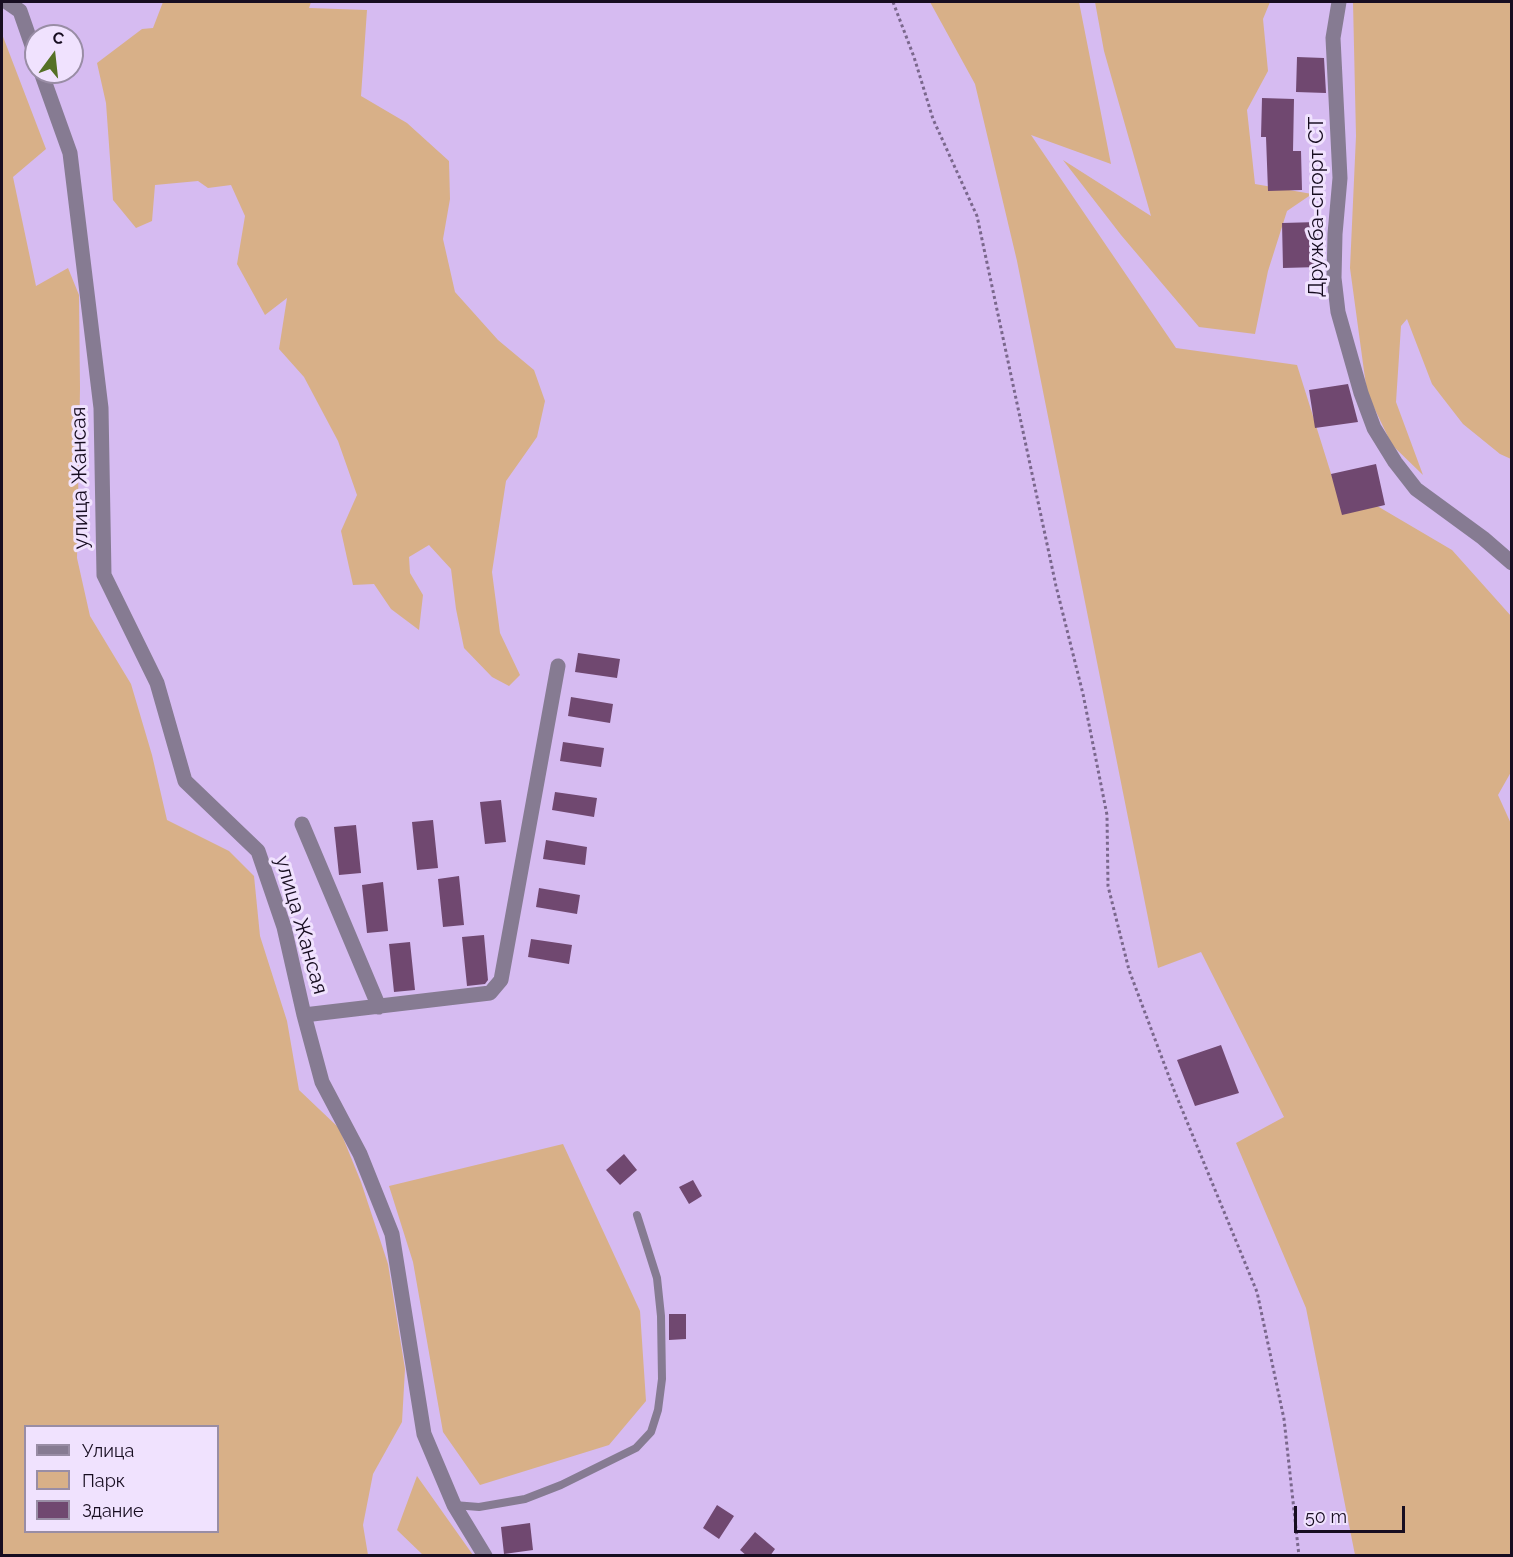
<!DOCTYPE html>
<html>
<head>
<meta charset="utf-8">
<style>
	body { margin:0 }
	#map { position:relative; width:1513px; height:1557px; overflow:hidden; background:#d6bbf1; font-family:Raleway,sans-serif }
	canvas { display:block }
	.frame { position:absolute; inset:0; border:3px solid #170d20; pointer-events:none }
	.legend { position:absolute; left:24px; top:1425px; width:195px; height:108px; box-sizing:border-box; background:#f0e2fe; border:2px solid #998da5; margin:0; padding:8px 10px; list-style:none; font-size:18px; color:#170d20 }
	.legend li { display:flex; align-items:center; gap:12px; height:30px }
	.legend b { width:30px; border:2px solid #998da5 }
	.north { position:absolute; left:24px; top:24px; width:60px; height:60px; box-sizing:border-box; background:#f0e2fe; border:2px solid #998da5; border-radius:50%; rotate:15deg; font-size:16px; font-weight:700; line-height:24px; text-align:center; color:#170d20 }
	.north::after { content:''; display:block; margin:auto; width:21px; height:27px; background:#557125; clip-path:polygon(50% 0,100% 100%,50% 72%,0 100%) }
	.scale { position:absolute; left:1294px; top:1506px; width:111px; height:27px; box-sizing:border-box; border:3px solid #170d20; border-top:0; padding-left:8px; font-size:18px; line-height:21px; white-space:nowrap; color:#170d20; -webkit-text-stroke:4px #f0e2fe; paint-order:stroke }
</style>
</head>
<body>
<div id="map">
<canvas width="1513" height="1557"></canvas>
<div class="frame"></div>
<ul class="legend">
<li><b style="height:8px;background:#867b92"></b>Улица</li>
<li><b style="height:16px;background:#d8b088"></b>Парк</li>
<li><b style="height:16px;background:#704870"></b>Здание</li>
</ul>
<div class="north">С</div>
<div class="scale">50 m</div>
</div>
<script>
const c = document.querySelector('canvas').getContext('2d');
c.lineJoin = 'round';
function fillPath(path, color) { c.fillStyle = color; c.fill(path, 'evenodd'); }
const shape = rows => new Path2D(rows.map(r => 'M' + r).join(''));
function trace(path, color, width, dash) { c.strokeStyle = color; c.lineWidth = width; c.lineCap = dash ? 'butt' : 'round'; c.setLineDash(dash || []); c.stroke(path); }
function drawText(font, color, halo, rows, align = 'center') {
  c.font = font + ' Raleway,sans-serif'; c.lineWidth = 6; c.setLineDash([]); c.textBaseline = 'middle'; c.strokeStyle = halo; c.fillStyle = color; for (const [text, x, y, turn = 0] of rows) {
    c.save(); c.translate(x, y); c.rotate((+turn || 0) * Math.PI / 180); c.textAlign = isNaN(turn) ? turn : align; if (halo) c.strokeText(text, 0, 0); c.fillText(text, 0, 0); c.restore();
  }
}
fillPath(shape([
	[163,2,311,2,309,8,367,10,361,96,407,123,449,161,450,199,443,239,455,292,498,340,534,370,545,401,537,437,506,481,492,572,500,633,520,675,509,686,492,677,464,648,456,609,451,569,429,545,409,557,410,573,423,595,419,630,391,609,374,584,353,585,341,531,357,495,338,441,304,377,279,349,287,298,265,315,237,264,245,216,231,185,208,188,198,181,155,185,152,221,136,228,113,200,106,103,97,63,142,29,153,28],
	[930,2,1079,2,1111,164,1031,135,1176,348,1297,365,1333,480,1452,550,1511,616,1511,772,1498,795,1512,826,1511,1555,1355,1555,1306,1308,1236,1143,1284,1117,1201,952,1158,968,1017,261,975,84],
	[1095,2,1270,2,1263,19,1268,71,1247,110,1255,184,1312,194,1287,211,1268,271,1255,334,1199,327,1121,235,1063,160,1151,216,1104,51],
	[1353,2,1511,2,1511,459,1500,454,1463,424,1432,384,1407,319,1401,326,1396,402,1423,475,1392,445,1367,393,1350,268,1356,136],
	[2,34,46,149,13,177,36,286,68,268,79,295,80,388,77,558,90,616,131,684,152,755,167,820,229,851,254,876,260,936,287,1021,299,1090,339,1128,361,1182,388,1264,405,1369,402,1422,373,1474,363,1525,368,1555,2,1555],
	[26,1426,218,1426,218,1532,26,1532],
	[563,1144,640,1311,646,1401,609,1445,480,1485,443,1432,413,1262,389,1186],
	[417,1476,473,1555,423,1555,397,1530]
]), '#d8b088');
fillPath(shape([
	[1297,57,1324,58,1326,93,1296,92],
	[1262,98,1294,99,1293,151,1301,151,1302,190,1268,191,1266,137,1261,137],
	[1318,222,1319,267,1283,268,1282,223],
	[1348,384,1358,422,1315,428,1309,390],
	[1376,464,1385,505,1342,515,1331,474],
	[578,653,620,659,617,678,575,672],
	[571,697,613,704,610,723,568,716],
	[563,742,604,748,601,767,560,761],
	[555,792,597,798,594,817,552,810],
	[501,800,506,842,485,844,480,802],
	[433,820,438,868,417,870,412,822],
	[356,825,361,873,339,875,334,827],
	[546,840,587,847,585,865,543,859],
	[459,876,464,925,443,927,438,879],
	[383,882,388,931,367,933,362,885],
	[539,888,580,895,577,914,536,907],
	[484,935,488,980,485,984,467,986,462,937],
	[531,939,572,945,569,964,528,957],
	[410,942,415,990,394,992,389,944],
	[1221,1045,1239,1093,1195,1106,1177,1060],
	[624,1154,637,1170,620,1185,606,1170],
	[693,1180,702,1196,689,1204,679,1187],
	[669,1314,686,1314,686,1339,669,1340],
	[717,1505,734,1516,719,1539,703,1528],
	[530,1523,533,1550,504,1554,501,1527],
	[755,1532,775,1549,770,1556,747,1556,740,1550]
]), '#704870');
trace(shape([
	[893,2,914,57,933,119,977,216,1056,586,1083,694,1107,815,1108,886,1129,970,1174,1090,1257,1292,1284,1419,1299,1556]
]), '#7a678c', 3, [3, 3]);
trace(shape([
	[454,1505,479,1507,525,1499,561,1485,636,1448,651,1432,658,1410,662,1379,661,1316,657,1278,637,1215]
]), '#867b92', 8);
trace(shape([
	[7,2,20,11,36,57],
	[1339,2,1333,38,1340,178,1335,234,1334,278,1338,312,1361,393,1374,428,1395,462,1416,489,1483,538,1512,563],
	[41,72,70,153,101,408,104,575,157,683,185,781,258,851,284,927,304,1015,322,1082,360,1154,392,1234,424,1434,454,1505,485,1556],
	[302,824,379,1007],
	[304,1015,490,993,501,980,558,666]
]), '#867b92', 15);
drawText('21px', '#170d20', '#f0e2fe', [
	["Дружба-спорт СТ",1317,207,-90],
	["улица Жансая",80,478,-91],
	["улица Жансая",301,925,74]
]);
</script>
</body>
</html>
